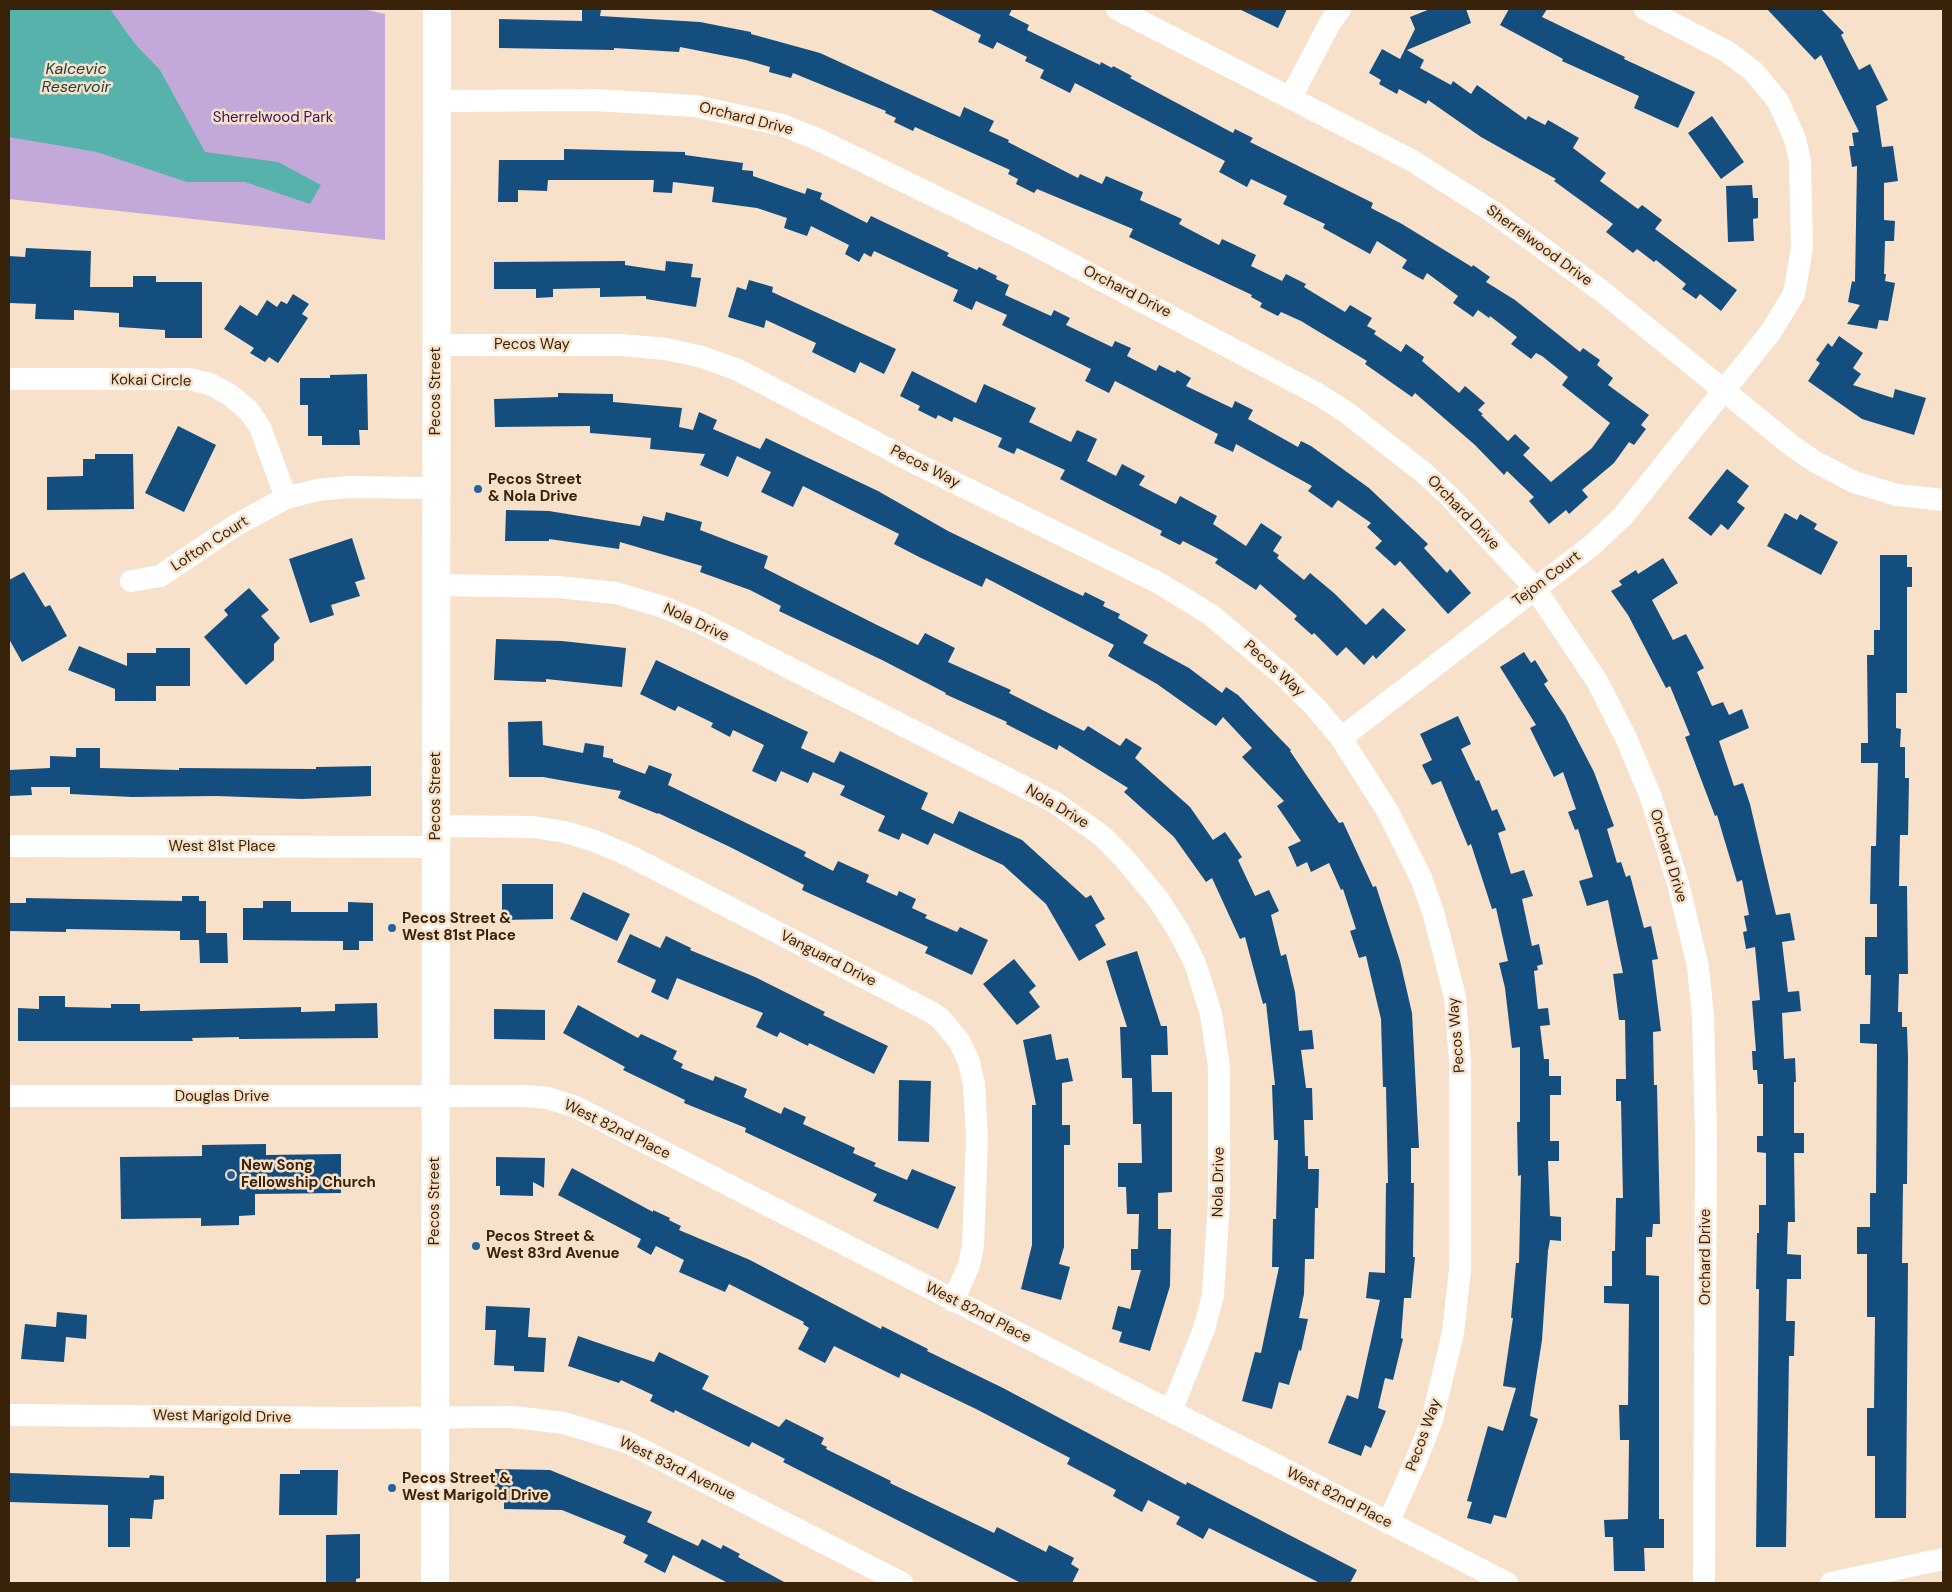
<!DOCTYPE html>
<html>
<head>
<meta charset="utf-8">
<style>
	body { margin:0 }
	#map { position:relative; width:1952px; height:1592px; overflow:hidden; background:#f8e1ca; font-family:"DM Sans",sans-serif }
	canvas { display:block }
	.frame { position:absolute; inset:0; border:10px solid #38230a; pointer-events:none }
</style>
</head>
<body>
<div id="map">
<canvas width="1952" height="1592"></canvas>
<div class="frame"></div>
</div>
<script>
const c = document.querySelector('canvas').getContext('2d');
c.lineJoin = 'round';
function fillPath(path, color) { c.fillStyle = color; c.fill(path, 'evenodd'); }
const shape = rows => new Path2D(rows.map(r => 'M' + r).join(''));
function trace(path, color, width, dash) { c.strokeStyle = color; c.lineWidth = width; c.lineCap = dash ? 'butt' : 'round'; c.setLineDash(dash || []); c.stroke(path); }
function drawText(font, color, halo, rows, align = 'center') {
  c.font = font + ' "DM Sans",sans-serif'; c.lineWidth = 5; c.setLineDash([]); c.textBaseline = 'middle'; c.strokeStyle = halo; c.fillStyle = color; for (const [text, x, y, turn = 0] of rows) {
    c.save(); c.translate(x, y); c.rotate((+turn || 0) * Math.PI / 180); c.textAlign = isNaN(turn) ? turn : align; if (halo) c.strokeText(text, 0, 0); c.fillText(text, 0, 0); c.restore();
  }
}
fillPath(shape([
	[9,9,363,9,385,14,385,240,9,199]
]), '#c2a9d9');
fillPath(shape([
	[9,9,110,9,135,44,160,70,205,152,278,162,321,185,310,204,245,182,187,182,97,152,9,137]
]), '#57b2ab');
fillPath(shape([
	[929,9,1012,9,1009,15,1029,25,1027,30,1100,65,1101,62,1112,68,1113,66,1132,76,1130,78,1233,133,1235,129,1253,138,1250,142,1373,203,1371,208,1402,224,1472,267,1473,265,1490,277,1486,282,1515,300,1580,352,1583,348,1600,360,1597,365,1613,378,1608,385,1649,415,1641,425,1646,429,1634,445,1629,442,1614,463,1582,490,1588,497,1569,514,1566,510,1549,524,1529,501,1534,497,1507,471,1504,475,1475,445,1415,393,1412,397,1365,364,1367,361,1301,321,1281,312,1278,316,1260,307,1262,303,1251,297,1252,295,1129,237,1133,229,1037,189,1034,193,1016,184,1018,179,1008,174,1010,170,915,127,913,131,894,122,896,118,885,113,886,111,793,73,791,78,769,72,770,67,746,60,680,47,679,52,614,48,614,50,499,48,499,19,582,21,582,10,601,10,600,16,700,22,751,32,751,34,820,53,960,117,964,107,994,121,989,131,1009,140,1008,142,1078,178,1080,174,1102,184,1106,176,1143,192,1140,200,1182,219,1179,224,1219,245,1222,239,1256,255,1251,266,1282,281,1286,274,1306,284,1304,287,1345,312,1350,305,1372,318,1367,326,1376,331,1374,334,1401,352,1406,344,1424,357,1422,361,1459,393,1465,386,1485,403,1478,410,1483,414,1481,415,1508,441,1515,434,1530,448,1523,455,1551,482,1592,448,1610,423,1562,385,1568,377,1542,356,1536,353,1531,359,1511,344,1517,337,1490,316,1489,318,1478,310,1473,317,1453,303,1458,296,1427,273,1423,280,1402,268,1407,260,1377,241,1370,254,1323,228,1325,224,1283,204,1287,196,1251,179,1247,187,1219,172,1225,161,1075,83,1070,93,1040,78,1044,70,1025,61,1027,57,997,42,993,49,978,42,981,35],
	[1239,9,1287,9,1278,28],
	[1430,9,1466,9,1471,23,1407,50,1424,60,1420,68,1451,85,1453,81,1471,94,1477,85,1526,120,1528,116,1545,125,1548,120,1579,138,1573,148,1606,173,1600,181,1638,209,1642,205,1662,220,1655,229,1737,290,1721,311,1700,294,1696,299,1682,289,1686,284,1656,260,1654,262,1637,249,1633,253,1606,232,1613,224,1554,181,1556,179,1481,137,1428,100,1426,104,1399,89,1397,94,1379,84,1381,80,1369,73,1382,49,1400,59,1415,29,1410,17],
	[1509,9,1547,9,1542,17,1625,57,1624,59,1695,92,1678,128,1634,108,1639,96,1562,61,1563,59,1500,25],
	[1767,9,1821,9,1844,33,1841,35,1859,70,1870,64,1888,100,1876,106,1882,147,1893,146,1898,181,1884,183,1884,220,1895,221,1894,241,1885,241,1884,274,1886,274,1885,281,1895,283,1888,321,1879,320,1877,329,1847,324,1860,305,1848,302,1852,281,1855,282,1857,166,1852,167,1849,146,1854,146,1852,133,1859,132,1821,55,1815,60],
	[1712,116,1744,162,1721,179,1688,133],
	[564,149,685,152,685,155,743,163,742,170,753,171,753,176,805,194,807,188,822,193,820,199,867,223,871,216,949,253,947,256,977,270,979,267,997,276,996,279,1009,285,1005,295,1051,316,1054,310,1070,318,1066,325,1112,347,1115,341,1131,348,1127,356,1156,371,1159,365,1175,373,1177,370,1191,378,1186,386,1232,408,1235,401,1253,410,1248,419,1298,447,1301,441,1311,446,1369,488,1428,544,1424,548,1447,573,1450,569,1471,593,1448,614,1400,561,1395,566,1375,548,1382,541,1367,527,1371,523,1338,500,1332,508,1308,491,1312,486,1236,444,1233,452,1214,443,1218,434,1115,381,1109,393,1085,381,1091,369,1002,325,1007,315,976,301,972,310,953,301,958,290,874,251,871,257,864,253,859,262,845,254,849,245,811,226,807,236,784,228,787,218,757,208,712,202,714,187,673,182,672,193,653,192,654,180,548,180,547,191,518,190,518,202,498,202,499,160,564,160],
	[1752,185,1753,198,1758,198,1758,218,1753,219,1754,241,1728,242,1726,186],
	[26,248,91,251,90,287,133,287,133,276,156,276,156,282,202,282,202,338,165,338,165,330,119,327,119,313,74,310,74,320,35,319,36,304,9,303,9,256,25,257],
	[625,261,625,265,665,271,666,261,693,264,691,277,701,278,696,307,646,299,646,296,600,297,600,288,553,289,553,297,536,298,536,289,494,289,494,262],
	[749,280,773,287,772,292,896,349,884,374,860,362,855,373,812,352,816,343,766,320,764,328,728,317,737,287,746,290],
	[293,294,309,304,302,314,308,318,278,363,269,357,265,362,250,353,254,348,224,329,240,305,257,316,267,300,277,307,281,301,287,304],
	[1839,336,1863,353,1853,368,1861,374,1853,385,1893,398,1895,389,1926,398,1914,435,1862,419,1808,381,1820,363,1816,360,1828,343,1832,347],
	[912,371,976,403,984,384,1036,408,1029,422,1071,442,1077,430,1097,439,1087,461,1116,476,1122,464,1145,476,1139,485,1176,504,1180,496,1217,516,1213,524,1246,546,1261,523,1282,537,1273,551,1279,555,1277,558,1304,580,1310,573,1334,593,1366,625,1383,608,1406,630,1376,659,1373,655,1364,665,1346,647,1337,656,1314,633,1312,635,1294,619,1297,616,1260,584,1256,590,1215,563,1218,559,1183,541,1180,545,1160,535,1162,531,1060,479,1065,470,1017,448,1014,454,998,447,1002,438,954,417,952,422,938,415,936,419,918,410,920,406,900,396],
	[367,374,368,430,359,430,360,445,322,445,322,436,308,436,308,405,300,405,300,378,330,378,330,375],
	[558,393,613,394,613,402,682,408,679,427,693,430,699,412,717,420,713,429,760,449,766,438,878,491,948,531,1070,590,1083,596,1085,592,1105,602,1103,606,1120,614,1118,618,1148,635,1143,643,1189,668,1222,693,1226,687,1238,695,1291,750,1290,751,1339,823,1343,822,1373,887,1376,886,1400,961,1412,1013,1419,1148,1411,1148,1411,1183,1414,1183,1413,1257,1415,1257,1411,1298,1404,1298,1401,1338,1403,1339,1393,1380,1385,1378,1378,1408,1386,1411,1371,1448,1365,1445,1361,1456,1328,1443,1347,1395,1358,1399,1380,1300,1366,1298,1369,1272,1385,1273,1386,1183,1388,1183,1386,1087,1383,1087,1381,1019,1366,956,1359,958,1350,931,1356,929,1343,889,1341,890,1329,863,1311,872,1307,862,1297,867,1288,847,1301,841,1277,806,1284,801,1242,757,1252,748,1223,717,1216,726,1157,684,1108,656,1114,645,986,578,982,587,919,557,894,544,899,534,803,486,793,507,761,492,771,472,737,456,728,477,700,465,705,454,650,449,651,438,590,433,590,426,495,427,494,399,558,397],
	[178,426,216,445,184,512,145,493],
	[95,454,133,454,134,509,47,510,47,477,83,476,83,459,95,459],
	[1727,469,1749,486,1737,502,1745,508,1728,530,1721,524,1711,536,1688,518],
	[506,510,549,511,640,526,643,516,664,521,666,512,702,522,700,530,768,556,764,568,877,625,918,645,925,633,955,648,948,662,1011,690,1009,693,1084,731,1088,726,1120,746,1126,738,1142,748,1135,758,1190,807,1213,840,1225,832,1242,857,1238,860,1255,896,1269,890,1279,911,1271,915,1281,956,1286,954,1295,992,1299,1031,1312,1030,1314,1049,1301,1050,1306,1088,1312,1088,1313,1120,1304,1120,1305,1156,1308,1156,1308,1169,1319,1169,1318,1208,1315,1208,1314,1259,1305,1259,1304,1294,1299,1318,1308,1319,1301,1351,1299,1350,1289,1385,1279,1382,1272,1409,1242,1401,1255,1352,1261,1353,1279,1267,1272,1267,1273,1219,1276,1219,1278,1140,1274,1140,1272,1085,1275,1085,1266,1003,1263,1004,1245,937,1240,939,1212,878,1206,882,1174,837,1124,792,1128,788,1059,745,1057,750,1006,724,1007,722,945,694,946,693,882,660,779,611,781,606,750,590,700,572,702,566,620,542,619,549,549,539,549,541,505,541],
	[1785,513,1797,520,1800,514,1817,524,1814,529,1838,542,1821,575,1767,546],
	[352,538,365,579,355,582,360,596,331,605,334,615,310,623,289,559],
	[1880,555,1907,555,1907,567,1912,567,1912,587,1907,587,1907,693,1896,693,1896,728,1901,729,1900,747,1905,747,1905,778,1909,778,1908,835,1900,835,1899,886,1907,886,1908,974,1899,974,1898,1012,1902,1012,1902,1027,1907,1027,1908,1058,1907,1184,1903,1184,1902,1263,1908,1263,1906,1518,1875,1518,1875,1456,1867,1456,1867,1408,1874,1408,1875,1317,1867,1317,1867,1254,1857,1254,1857,1227,1870,1227,1870,1193,1876,1193,1877,1044,1860,1043,1860,1024,1870,1024,1871,975,1865,975,1865,937,1877,937,1877,904,1870,904,1871,846,1876,846,1878,763,1861,763,1861,743,1868,743,1867,655,1874,655,1874,630,1880,630],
	[1663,558,1678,583,1652,600,1673,640,1686,634,1704,668,1697,672,1712,706,1723,702,1729,715,1742,709,1749,728,1719,741,1734,786,1743,783,1750,804,1776,915,1790,913,1795,940,1782,942,1788,992,1799,991,1801,1011,1782,1013,1784,1059,1795,1058,1796,1082,1794,1082,1794,1133,1804,1133,1804,1153,1794,1153,1795,1222,1788,1222,1787,1254,1801,1255,1801,1279,1787,1279,1786,1321,1795,1321,1794,1356,1789,1356,1786,1547,1756,1547,1759,1289,1756,1289,1757,1233,1759,1233,1759,1205,1766,1205,1766,1153,1757,1152,1757,1136,1763,1136,1763,1084,1758,1084,1757,1070,1753,1070,1752,1051,1756,1051,1752,1001,1760,1000,1755,947,1746,949,1743,932,1747,931,1744,916,1749,915,1742,880,1737,882,1717,815,1715,816,1685,737,1690,735,1670,686,1666,688,1628,615,1611,591,1622,585,1619,581,1636,570,1638,574],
	[24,572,45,607,50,605,67,636,22,662,9,639,9,580],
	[249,588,269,610,261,616,280,638,274,644,274,660,246,685,204,637,228,615,224,610],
	[496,639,562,641,626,648,622,687,546,679,546,682,494,680],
	[79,646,127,666,127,653,156,653,156,648,190,648,190,686,156,686,156,701,115,701,115,689,68,670],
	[1524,652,1531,663,1535,660,1548,681,1544,684,1565,716,1594,772,1614,826,1607,829,1617,863,1621,862,1626,877,1630,875,1644,928,1651,926,1658,959,1652,960,1661,1031,1653,1032,1654,1085,1657,1085,1660,1224,1653,1224,1652,1237,1646,1237,1646,1275,1659,1276,1659,1519,1664,1519,1664,1548,1644,1548,1645,1571,1614,1571,1613,1537,1605,1537,1604,1520,1628,1519,1629,1440,1620,1440,1619,1405,1628,1405,1629,1304,1604,1303,1604,1286,1612,1286,1612,1251,1615,1251,1616,1198,1623,1198,1621,1101,1616,1101,1616,1079,1626,1079,1625,1020,1619,1020,1613,974,1623,973,1608,900,1587,906,1579,881,1593,877,1578,829,1575,830,1568,812,1576,809,1563,772,1554,777,1530,728,1536,725,1500,667],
	[656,660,808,732,801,748,834,763,840,751,928,793,921,809,953,824,959,811,1022,840,1086,898,1091,895,1105,919,1095,925,1106,945,1079,961,1046,904,1003,865,934,833,928,845,902,833,899,840,878,831,885,816,840,795,845,786,813,772,808,783,781,771,776,782,752,771,764,745,733,730,730,737,711,727,713,723,678,706,675,711,640,694],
	[1458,716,1471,744,1461,749,1476,781,1479,780,1492,811,1497,809,1506,830,1498,833,1511,874,1524,870,1533,896,1522,899,1532,946,1539,944,1543,964,1537,966,1538,970,1534,971,1538,1009,1548,1008,1550,1025,1540,1026,1544,1059,1549,1059,1549,1076,1561,1076,1561,1095,1550,1095,1550,1141,1559,1141,1559,1161,1548,1161,1550,1216,1561,1217,1561,1241,1550,1240,1548,1251,1542,1340,1530,1416,1538,1419,1506,1518,1494,1515,1491,1524,1467,1518,1472,1502,1467,1501,1488,1426,1503,1431,1516,1388,1503,1386,1513,1318,1511,1318,1516,1263,1519,1263,1521,1175,1518,1176,1517,1122,1520,1122,1520,1047,1512,1048,1505,988,1499,963,1508,961,1496,908,1492,909,1471,844,1468,846,1441,781,1432,785,1422,765,1432,760,1420,734],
	[542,721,543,745,583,753,585,743,604,746,603,757,613,759,613,762,645,774,649,765,672,774,668,785,806,852,804,856,833,871,838,861,869,875,866,882,897,896,899,891,916,899,912,908,927,915,925,918,957,932,960,927,988,940,972,975,925,953,928,947,802,890,804,885,730,847,658,813,658,814,618,798,621,791,543,777,509,777,508,722],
	[76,748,100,748,100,768,179,770,179,768,316,769,316,767,371,766,371,796,302,799,216,796,132,797,70,794,70,787,31,787,32,795,9,796,9,770,50,768,50,756,76,757],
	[502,884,553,884,553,919,502,920],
	[583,892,630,914,617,941,570,919],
	[182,896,199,896,199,901,206,901,206,933,227,933,228,963,200,963,199,940,180,940,180,931,66,929,66,932,9,931,9,903,26,903,26,898,182,901],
	[263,901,291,901,291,912,348,912,348,902,373,903,373,941,359,941,359,950,343,950,343,941,243,940,243,908,263,908],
	[630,934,660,948,666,936,691,948,690,950,755,977,825,1012,823,1015,888,1046,874,1074,809,1043,808,1046,780,1032,777,1037,756,1027,763,1013,677,978,668,1000,651,992,656,980,617,962],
	[1137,951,1161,1026,1167,1026,1168,1055,1151,1055,1152,1092,1172,1092,1172,1192,1158,1193,1158,1229,1171,1229,1170,1286,1150,1351,1119,1342,1122,1332,1112,1329,1118,1306,1130,1309,1141,1270,1131,1270,1131,1249,1138,1249,1139,1214,1127,1214,1126,1187,1118,1187,1118,1163,1142,1163,1141,1124,1133,1124,1132,1078,1122,1078,1120,1027,1127,1027,1106,961],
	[1014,959,1036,986,1029,992,1040,1007,1017,1025,983,984],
	[39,996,65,996,65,1007,111,1008,111,1004,140,1004,140,1011,301,1007,301,1012,335,1011,335,1004,377,1003,378,1038,239,1039,239,1037,192,1038,193,1041,18,1041,18,1008,39,1009],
	[578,1005,638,1038,641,1034,677,1051,673,1059,683,1064,681,1068,713,1081,715,1076,747,1089,744,1097,781,1114,784,1107,806,1117,803,1124,855,1148,853,1153,876,1163,874,1166,907,1180,912,1169,956,1187,938,1229,873,1201,877,1194,745,1132,746,1128,684,1103,685,1100,623,1070,625,1067,563,1033],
	[494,1009,545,1010,545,1040,494,1039],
	[1051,1034,1056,1060,1068,1058,1073,1081,1062,1083,1062,1125,1070,1125,1070,1145,1064,1145,1064,1247,1059,1264,1070,1267,1061,1300,1021,1289,1032,1245,1032,1105,1036,1105,1023,1040],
	[899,1080,931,1081,929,1142,898,1141],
	[266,1144,266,1155,341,1154,341,1193,255,1194,255,1215,239,1216,239,1225,201,1226,201,1218,121,1219,120,1157,202,1156,202,1145],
	[496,1157,545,1158,544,1188,533,1182,533,1196,500,1195,500,1186,496,1186],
	[572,1168,653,1212,653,1210,670,1218,669,1220,681,1226,679,1230,750,1260,881,1329,882,1326,928,1349,927,1351,1003,1388,1186,1485,1187,1482,1357,1570,1350,1583,1320,1583,1209,1528,1203,1539,1176,1524,1180,1517,1148,1500,1142,1512,1113,1496,1116,1490,1067,1464,1070,1458,976,1409,901,1373,899,1378,834,1346,825,1363,798,1349,809,1328,803,1324,804,1322,729,1284,725,1292,679,1272,684,1260,656,1246,651,1255,637,1247,641,1239,558,1195],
	[486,1306,530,1308,528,1337,546,1338,544,1372,514,1371,514,1366,494,1365,496,1330,485,1330],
	[57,1312,87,1315,86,1339,66,1337,64,1362,21,1359,25,1324,56,1327],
	[578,1336,654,1362,659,1352,709,1376,702,1389,779,1427,786,1419,824,1438,821,1444,827,1447,826,1449,891,1481,890,1483,994,1533,997,1527,1046,1552,1049,1545,1074,1558,1071,1564,1079,1569,1072,1583,1021,1583,783,1462,785,1459,752,1442,749,1447,675,1410,674,1413,650,1401,653,1395,621,1380,619,1383,568,1366],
	[495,1469,550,1470,652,1512,647,1522,698,1546,702,1539,721,1549,723,1545,740,1554,738,1557,786,1583,728,1583,673,1555,665,1573,644,1562,648,1555,623,1543,626,1536,562,1510,504,1509,504,1502,494,1502],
	[300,1470,338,1470,337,1515,279,1515,280,1474,300,1474],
	[9,1473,149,1478,150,1475,164,1476,164,1499,154,1500,152,1519,130,1518,130,1547,108,1547,108,1505,9,1502],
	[360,1534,360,1578,356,1579,356,1583,326,1583,326,1535]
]), '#144e7e');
trace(shape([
	[1117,9,1411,160,1490,210,1603,292,1792,446,1814,461,1854,482,1897,495,1943,500],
	[1291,97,1330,23,1340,9],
	[437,101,595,100,695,106,782,125,817,139,1033,244,1316,393,1346,412,1424,473,1449,496,1534,587,1597,681,1626,738,1650,795,1678,883,1698,967,1703,1017,1706,1134,1704,1583],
	[436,345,621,345,666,349,702,357,738,370,919,465,1159,583,1211,615,1283,675,1317,709,1341,738,1388,812,1421,878,1434,915,1455,997,1460,1062,1460,1270,1453,1333,1432,1420,1416,1461,1388,1523],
	[9,379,189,379,210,384,230,395,248,410,260,427,286,498],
	[131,581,160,576,236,525,286,498,317,490,348,487,436,488],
	[436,585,558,587,616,593,663,607,701,623,1054,802,1101,835,1124,858,1158,899,1178,930,1195,963,1211,1014,1219,1067,1219,1201,1213,1295,1204,1329,1171,1411],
	[1341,738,1591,546,1623,516,1770,333,1794,294,1802,248,1800,161,1795,139,1778,101,1754,72,1728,52,1645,9],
	[436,826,533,827,565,832,595,841,630,856,931,1012,941,1019,959,1041,969,1062,974,1084,977,1138,973,1246,969,1265,953,1301],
	[9,846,436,847],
	[9,1096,526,1096,548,1098,576,1107,1507,1583],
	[9,1415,351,1418,514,1417,564,1423,629,1443,902,1583],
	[1831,1583,1943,1559]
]), '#fff', 22);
trace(shape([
	[435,1583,437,9]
]), '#fff', 28);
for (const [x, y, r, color] of [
	[478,489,5,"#24639a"],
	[392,928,5,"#24639a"],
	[231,1175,5,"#24639a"],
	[476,1246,5,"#24639a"],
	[392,1488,5,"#24639a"]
]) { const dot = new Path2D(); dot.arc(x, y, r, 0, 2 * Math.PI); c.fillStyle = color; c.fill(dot); trace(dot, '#f8e1ca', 2); }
drawText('15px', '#3b1156', '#f8e1ca', [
	["Sherrelwood Park",273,118]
]);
drawText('15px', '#38230a', '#f8e1ca', [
	["Orchard Drive",746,119,14],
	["Sherrelwood Drive",1539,246,36],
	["Orchard Drive",1127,292,27],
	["Pecos Way",532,345],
	["Kokai Circle",151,381,1],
	["Pecos Street",436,391,-90],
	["Pecos Way",925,467,27],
	["Orchard Drive",1463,513,46],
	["Lofton Court",210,544,-33],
	["Tejon Court",1547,579,-37],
	["Nola Drive",696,623,25],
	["Pecos Way",1274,669,42],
	["Pecos Street",436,796,-90],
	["Nola Drive",1057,807,31],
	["West 81st Place",222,847],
	["Orchard Drive",1668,856,73],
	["Vanguard Drive",828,959,27],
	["Pecos Way",1457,1035,-95],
	["Douglas Drive",222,1097],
	["West 82nd Place",617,1130,26],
	["Nola Drive",1219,1182,-89],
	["Pecos Street",435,1201,-90],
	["Orchard Drive",1706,1257,-90],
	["West 82nd Place",978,1313,27],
	["West Marigold Drive",222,1417,1],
	["Pecos Way",1424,1435,-70],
	["West 83rd Avenue",677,1469,26],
	["West 82nd Place",1339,1498,27]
]);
drawText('bold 15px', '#38230a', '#f8e1ca', [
	["Pecos Street",488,480],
	["& Nola Drive",488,497],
	["Pecos Street &",402,919],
	["West 81st Place",402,936],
	["New Song",241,1166],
	["Fellowship Church",241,1183],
	["Pecos Street &",486,1237],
	["West 83rd Avenue",486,1254],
	["Pecos Street &",402,1479],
	["West Marigold Drive",402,1496]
], 'left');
drawText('italic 16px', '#194340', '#f8e1ca', [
	["Kalcevic",76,70],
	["Reservoir",76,88]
]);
</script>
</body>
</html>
